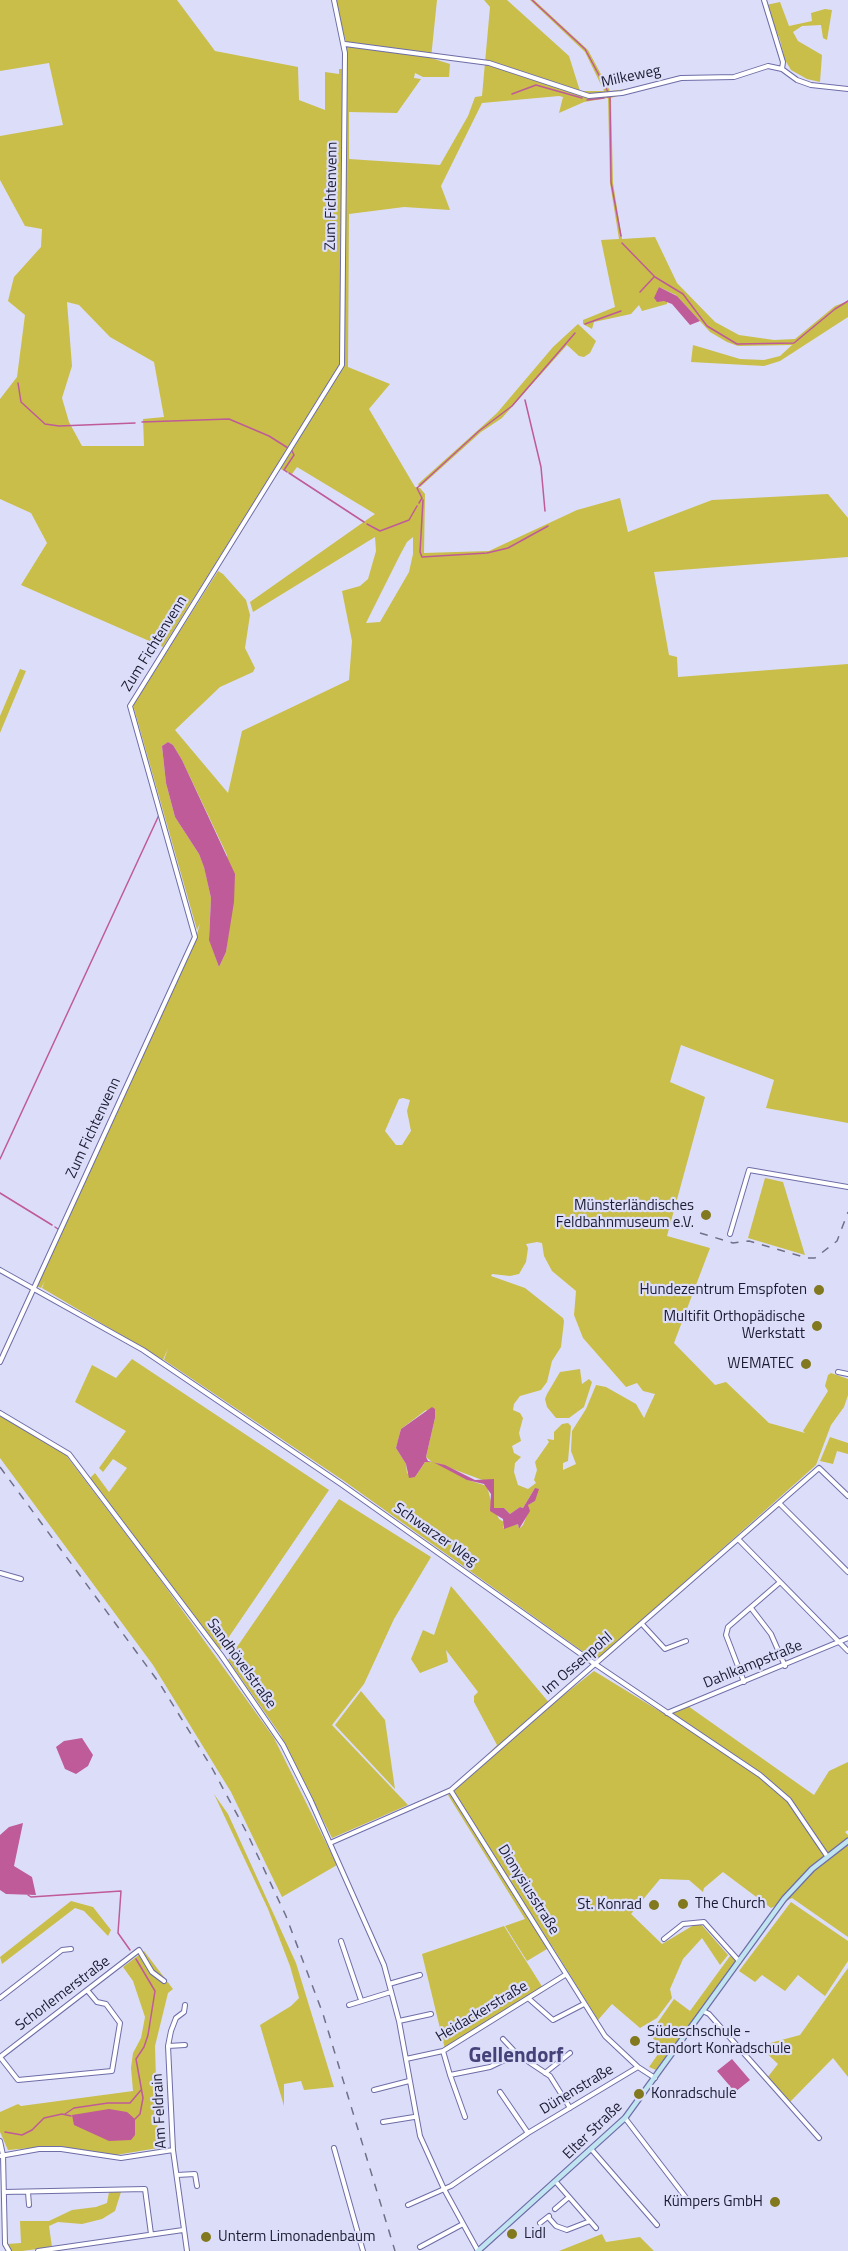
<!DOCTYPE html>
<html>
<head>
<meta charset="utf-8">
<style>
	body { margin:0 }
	canvas { display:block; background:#dcddf8 }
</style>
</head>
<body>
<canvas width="848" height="2251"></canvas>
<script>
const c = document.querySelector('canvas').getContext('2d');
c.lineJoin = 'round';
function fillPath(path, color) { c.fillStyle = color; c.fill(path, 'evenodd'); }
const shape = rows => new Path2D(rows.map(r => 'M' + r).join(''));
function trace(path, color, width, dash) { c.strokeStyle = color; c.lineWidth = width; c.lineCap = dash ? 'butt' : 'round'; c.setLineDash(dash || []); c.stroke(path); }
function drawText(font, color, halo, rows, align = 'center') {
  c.font = font + ' "Titillium Web",sans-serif'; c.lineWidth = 4.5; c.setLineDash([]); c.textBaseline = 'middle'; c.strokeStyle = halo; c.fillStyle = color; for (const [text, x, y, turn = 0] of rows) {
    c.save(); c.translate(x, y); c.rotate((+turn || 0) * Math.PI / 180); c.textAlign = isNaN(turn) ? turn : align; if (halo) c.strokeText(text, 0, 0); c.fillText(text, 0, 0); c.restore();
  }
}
fillPath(shape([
	[0,0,177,0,215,51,298,67,299,100,325,110,325,72,339,74,339,69,346,69,346,42,335,0,437,0,431,58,450,64,449,77,423,77,415,73,414,78,421,79,397,113,349,112,349,159,440,165,468,116,475,97,482,96,490,7,484,0,507,0,569,56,580,91,604,91,585,52,530,0,534,0,588,50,610,91,627,89,588,97,623,94,611,98,613,183,622,239,655,237,677,283,715,322,739,335,774,340,795,339,835,306,848,301,848,317,780,361,764,366,691,362,693,345,740,359,764,360,780,356,792,345,738,346,727,342,710,332,676,295,659,287,655,300,667,301,667,304,642,311,639,305,631,314,594,322,592,329,583,324,583,320,615,307,601,240,619,239,610,183,608,98,584,102,559,113,563,97,559,96,482,103,441,186,450,210,404,207,349,214,348,367,390,384,369,409,415,487,420,488,425,494,424,553,489,551,577,510,620,498,628,532,712,500,828,494,848,518,848,557,654,572,669,655,677,657,678,677,848,664,848,1123,766,1108,774,1080,681,1045,670,1082,705,1097,667,1236,710,1248,674,1343,715,1385,726,1382,769,1423,805,1433,803,1431,828,1391,825,1386,828,1375,831,1373,848,1379,848,1395,844,1407,831,1425,816,1465,596,1661,344,1481,164,1360,168,1348,163,1360,42,1288,45,1281,41,1288,37,1286,195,942,200,923,197,930,133,705,218,571,223,574,246,600,250,615,245,648,255,668,253,672,220,687,175,730,228,793,242,731,349,680,352,641,342,591,360,586,368,579,376,551,375,537,253,612,250,602,375,514,297,467,292,474,276,467,163,647,21,585,47,543,31,513,0,499,0,399,17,377,25,315,8,301,14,277,41,247,42,229,25,226,0,180,0,136,63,125,49,63,0,71],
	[67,302,79,305,110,337,154,362,164,417,143,419,144,446,82,446,69,422,62,398,72,366],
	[413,537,413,554,409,572,380,622,366,623,400,555,407,542],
	[168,742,173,745,182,760,227,855,229,929,226,952,219,967,209,938,211,898,204,866,199,854,175,817,166,783,162,746],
	[403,1098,410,1100,407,1111,411,1131,402,1145,396,1145,385,1131,399,1099],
	[537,1242,542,1243,544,1256,552,1271,576,1291,574,1315,583,1338,626,1387,637,1383,643,1391,655,1394,644,1418,636,1404,606,1387,596,1385,586,1409,572,1431,571,1451,576,1464,563,1470,563,1463,568,1461,571,1426,568,1423,562,1424,554,1432,554,1440,547,1439,549,1442,535,1462,537,1470,534,1480,536,1483,528,1489,518,1485,514,1472,515,1463,521,1457,514,1453,512,1446,521,1441,519,1433,523,1418,520,1413,513,1410,514,1404,520,1396,541,1390,547,1382,552,1361,561,1347,564,1321,563,1318,525,1288,491,1276,492,1274,510,1276,519,1274,526,1262,528,1248,526,1244],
	[426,1410,435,1418,426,1457,432,1462,425,1462,415,1477,407,1473,406,1464,396,1448,401,1429],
	[434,1462,485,1481,493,1491,494,1509,504,1508,510,1514,520,1507,523,1508,535,1488,535,1501,527,1505,528,1513,523,1525,519,1529,518,1524,503,1528,504,1522,499,1519,492,1505,487,1486,468,1480],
	[780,2,789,26,812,21,811,13,825,9,832,10,827,40,823,38,821,25,802,26,793,32,798,41,822,55,820,82,807,79,791,70,785,60,780,40,766,5],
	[578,324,596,341,590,353,584,357,579,356,567,345,502,418,481,432,420,487,418,484,497,413,553,347],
	[20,669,26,671,0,733,0,716],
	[765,1178,783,1182,805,1255,748,1238],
	[132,1359,329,1490,220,1650,89,1479,95,1473,109,1492,127,1468,113,1459,103,1472,99,1468,126,1431,75,1402,92,1365,116,1378],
	[580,1369,582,1384,589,1379,592,1382,584,1407,569,1418,556,1418,547,1407,545,1399,547,1394,560,1372],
	[0,1416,65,1454,157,1575,274,1738,337,1865,282,1897,231,1792,153,1665,0,1458],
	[830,1437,848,1443,848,1454,837,1451,833,1464,820,1461],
	[339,1499,431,1557,394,1619,364,1684,332,1725,408,1805,332,1838,280,1734,228,1660],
	[451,1586,551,1705,594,1671,666,1715,688,1706,814,1795,829,1771,848,1762,848,1830,845,1832,848,1835,848,1937,792,1898,771,1908,723,1872,704,1888,703,1892,689,1880,660,1879,631,1914,662,1944,699,1922,728,1955,720,1965,702,1938,683,1959,670,1989,672,1998,657,2018,640,2028,612,2004,598,2020,552,1946,527,1961,505,1926,525,1919,448,1795,497,1745,474,1702,474,1696,478,1692,446,1650,448,1662,420,1673,411,1659,423,1630,434,1635],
	[361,1691,385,1720,395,1789,335,1725],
	[214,1794,228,1814,296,1963,334,2087,304,2090,301,2081,284,2084,284,2106,260,2025,291,2006,299,1998,290,1966,268,1909],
	[71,1901,93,1907,111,1930,108,1936,84,1911,75,1908,2,1964,0,1957],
	[791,1902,848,1941,848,1961,825,1996,798,1975,785,1991,762,1975,755,1982,739,1971],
	[504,1926,543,1988,445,2049,422,1954],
	[144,1951,173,1989,168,1993,155,2046,158,2148,116,2155,53,2146,8,2150,0,2132,0,2112,18,2104,21,2106,133,2091,131,2068,133,2053,141,2038,145,2017,133,1981,123,1967],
	[730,1956,737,1961,656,2070,649,2067,663,2047,649,2035,674,1999,690,2011],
	[848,1968,848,2077,833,2058,789,2103,767,2078,778,2064,759,2046,800,2035],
	[109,2192,121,2192,115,2211,102,2219,82,2224,58,2222,49,2226,52,2247,22,2251,12,2251,8,2247,7,2244,21,2243,20,2221,49,2221,72,2210,96,2207,107,2203],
	[602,2234,606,2242,640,2237,654,2251,559,2251]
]), '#c9be4a');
fillPath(shape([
	[659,287,677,296,700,321,690,325,672,304,664,301,657,302,654,298],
	[168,742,173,745,182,760,235,874,234,902,226,952,219,967,209,940,211,898,204,867,199,854,175,817,166,783,162,746],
	[432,1407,435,1409,435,1418,426,1457,428,1461,445,1465,475,1480,494,1479,494,1508,504,1508,510,1514,520,1507,523,1508,535,1488,539,1489,535,1501,528,1505,530,1511,519,1529,518,1524,504,1529,503,1519,490,1511,491,1494,484,1484,467,1480,433,1462,425,1462,415,1477,409,1478,406,1464,396,1448,398,1440,401,1429],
	[82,1738,93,1755,88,1766,76,1774,65,1769,56,1747,64,1741],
	[23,1823,14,1866,32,1877,36,1895,6,1894,0,1890,0,1835,9,1827],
	[732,2059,750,2080,735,2092,717,2071],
	[109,2109,127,2112,135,2119,135,2135,131,2140,109,2141,74,2125,72,2115]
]), '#bf5b99');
trace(shape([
	[532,0,585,49,608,92],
	[512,94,536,85,582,98],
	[607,97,610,97,611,182,621,236],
	[587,100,604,98],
	[622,243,655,277,683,294,707,326,737,344,794,343,835,309,848,301],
	[640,292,654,277],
	[585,324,621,311],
	[18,383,21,402,45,424,59,426,135,423],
	[525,400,541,467,545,511],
	[142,422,229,419,269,436,288,448],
	[287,472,284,470,294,455,292,451],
	[289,473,364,522],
	[423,500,420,552,422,557,487,553,508,548,548,526],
	[419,503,422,498,417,488,479,431,512,406,575,333],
	[367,524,380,531,409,520,417,506],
	[0,1159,159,815],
	[0,1193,52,1225],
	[55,1227,58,1229],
	[28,1895,31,1897,121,1891,118,1933,130,1950],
	[65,2114,74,2108,108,2103,130,2103,141,2090],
	[135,2119,140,2114,143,2098,136,2059,144,2047,148,2035,155,1991,136,1959],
	[5,2132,22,2135,32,2130,44,2118,62,2114,71,2116]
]), '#bf5b99', 1.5);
const minor = shape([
	[764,0,783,62,782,69],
	[345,44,489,63,589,96,622,93,681,78,734,77,768,66,782,69,797,80,811,85,848,89],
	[730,1234,749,1170,848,1187],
	[0,1270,143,1350,341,1484,595,1664,760,1775,789,1800,827,1856],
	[0,1362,195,937,130,706,342,365,345,53,334,0],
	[838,1372,848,1374],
	[0,1413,69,1454,221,1655,283,1745,311,1801,384,1965,399,2021,420,2136,444,2189,478,2251],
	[779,1503,848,1572],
	[739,1540,848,1651],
	[0,1573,21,1579],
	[751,1608,771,1634,785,1666],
	[642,1624,665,1649,686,1641],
	[744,1682,726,1635,728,1627,779,1583],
	[667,1713,848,1638],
	[451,1791,605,2036,638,2067,655,2078],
	[330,1843,451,1790,819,1468,848,1496],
	[664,1939,683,1924,704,1922,739,1961],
	[341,1941,361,2000],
	[389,1984,420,1975],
	[0,1998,62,1950,71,1949],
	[528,1998,553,2020,584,2004],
	[185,2005,184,2012,176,2018,171,2031,168,2046,173,2150,187,2251],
	[349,2005,391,1992],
	[703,2011,709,2014,819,2138],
	[399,2021,431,2014],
	[503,2039,517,2054],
	[168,2046,185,2045],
	[443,2051,450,2075,490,2067,517,2054,550,2076,570,2108],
	[0,2057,18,2080,112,2071,120,2023,106,2004,97,2002,87,1990],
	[0,2057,139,1950,152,1972,164,1981],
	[406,2059,443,2051,565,1975],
	[545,2073,570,2053],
	[450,2075,465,2117],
	[374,2090,409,2081],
	[500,2092,528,2133],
	[625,2118,687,2199,695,2202,709,2201],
	[383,2122,414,2117],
	[0,2141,3,2155,5,2244,9,2251],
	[334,2148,363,2251],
	[592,2150,657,2225],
	[0,2156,39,2149,61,2149,121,2158,173,2150],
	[177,2175,195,2174,197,2186],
	[556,2182,596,2228],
	[4,2192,145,2189,151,2234],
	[28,2192,29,2205],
	[408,2205,451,2186,528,2133,638,2067],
	[555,2209,569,2197],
	[548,2217,556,2226,567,2230,590,2221],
	[540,2223,549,2216],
	[420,2247,463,2224],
	[38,2251,183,2230]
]);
const secondary = shape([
	[478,2251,625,2118,784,1899,812,1869,848,1841]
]);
trace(minor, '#6e6da8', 6);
trace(secondary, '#6e6da8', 7);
trace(minor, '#fff', 4);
trace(secondary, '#c0e4f0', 4.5);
trace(shape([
	[700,1233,733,1243,749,1241,807,1258,815,1258,837,1241,848,1212],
	[0,1467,160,1684,212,1768,247,1833,286,1916,323,2014,395,2251]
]), '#707089', 1.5, [8, 8]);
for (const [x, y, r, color] of [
	[706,1215,6,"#82791f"],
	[819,1290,6,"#82791f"],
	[817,1326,6,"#82791f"],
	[806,1364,6,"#82791f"],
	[683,1904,6,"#82791f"],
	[654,1905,6,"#82791f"],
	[635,2041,6,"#82791f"],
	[639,2094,6,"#82791f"],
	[775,2202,6,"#82791f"],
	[512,2234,6,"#82791f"],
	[206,2237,6,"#82791f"]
]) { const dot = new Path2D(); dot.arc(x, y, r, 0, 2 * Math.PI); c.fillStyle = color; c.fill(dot); trace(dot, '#dcddf8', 2); }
drawText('15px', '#1c1b33', '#dcddf8', [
	["Milkeweg",631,77,-12],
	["Zum Fichtenvenn",332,196,-89],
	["Zum Fichtenvenn",155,644,-58],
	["Zum Fichtenvenn",94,1128,-65],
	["Schwarzer Weg",435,1535,35],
	["Sandhövelstraße",241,1664,54],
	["Im Ossenpohl",578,1664,-41],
	["Dahlkampstraße",753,1665,-22],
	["Dionysiusstraße",528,1890,58],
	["Schorlemerstraße",63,1994,-37],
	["Heidackerstraße",482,2012,-31],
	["Dünenstraße",577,2090,-31],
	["Am Feldrain",160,2111,-93],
	["Elter Straße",593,2131,-44]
]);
drawText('15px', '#1c1b33', '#dcddf8', [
	["Münsterländisches",694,1206],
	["Feldbahnmuseum e.V.",694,1223],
	["Hundezentrum Emspfoten",807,1290],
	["Multifit Orthopädische",805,1317],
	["Werkstatt",805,1334],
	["WEMATEC",794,1364],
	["The Church",695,1904,"left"],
	["St. Konrad",642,1905],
	["Südeschschule -",647,2032,"left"],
	["Standort Konradschule",647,2049,"left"],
	["Konradschule",651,2094,"left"],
	["Kümpers GmbH",763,2202],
	["Lidl",524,2234,"left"],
	["Unterm Limonadenbaum",218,2237,"left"]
], 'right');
drawText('bold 21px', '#444278', '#dcddf8', [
	["Gellendorf",516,2057]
]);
</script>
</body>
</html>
